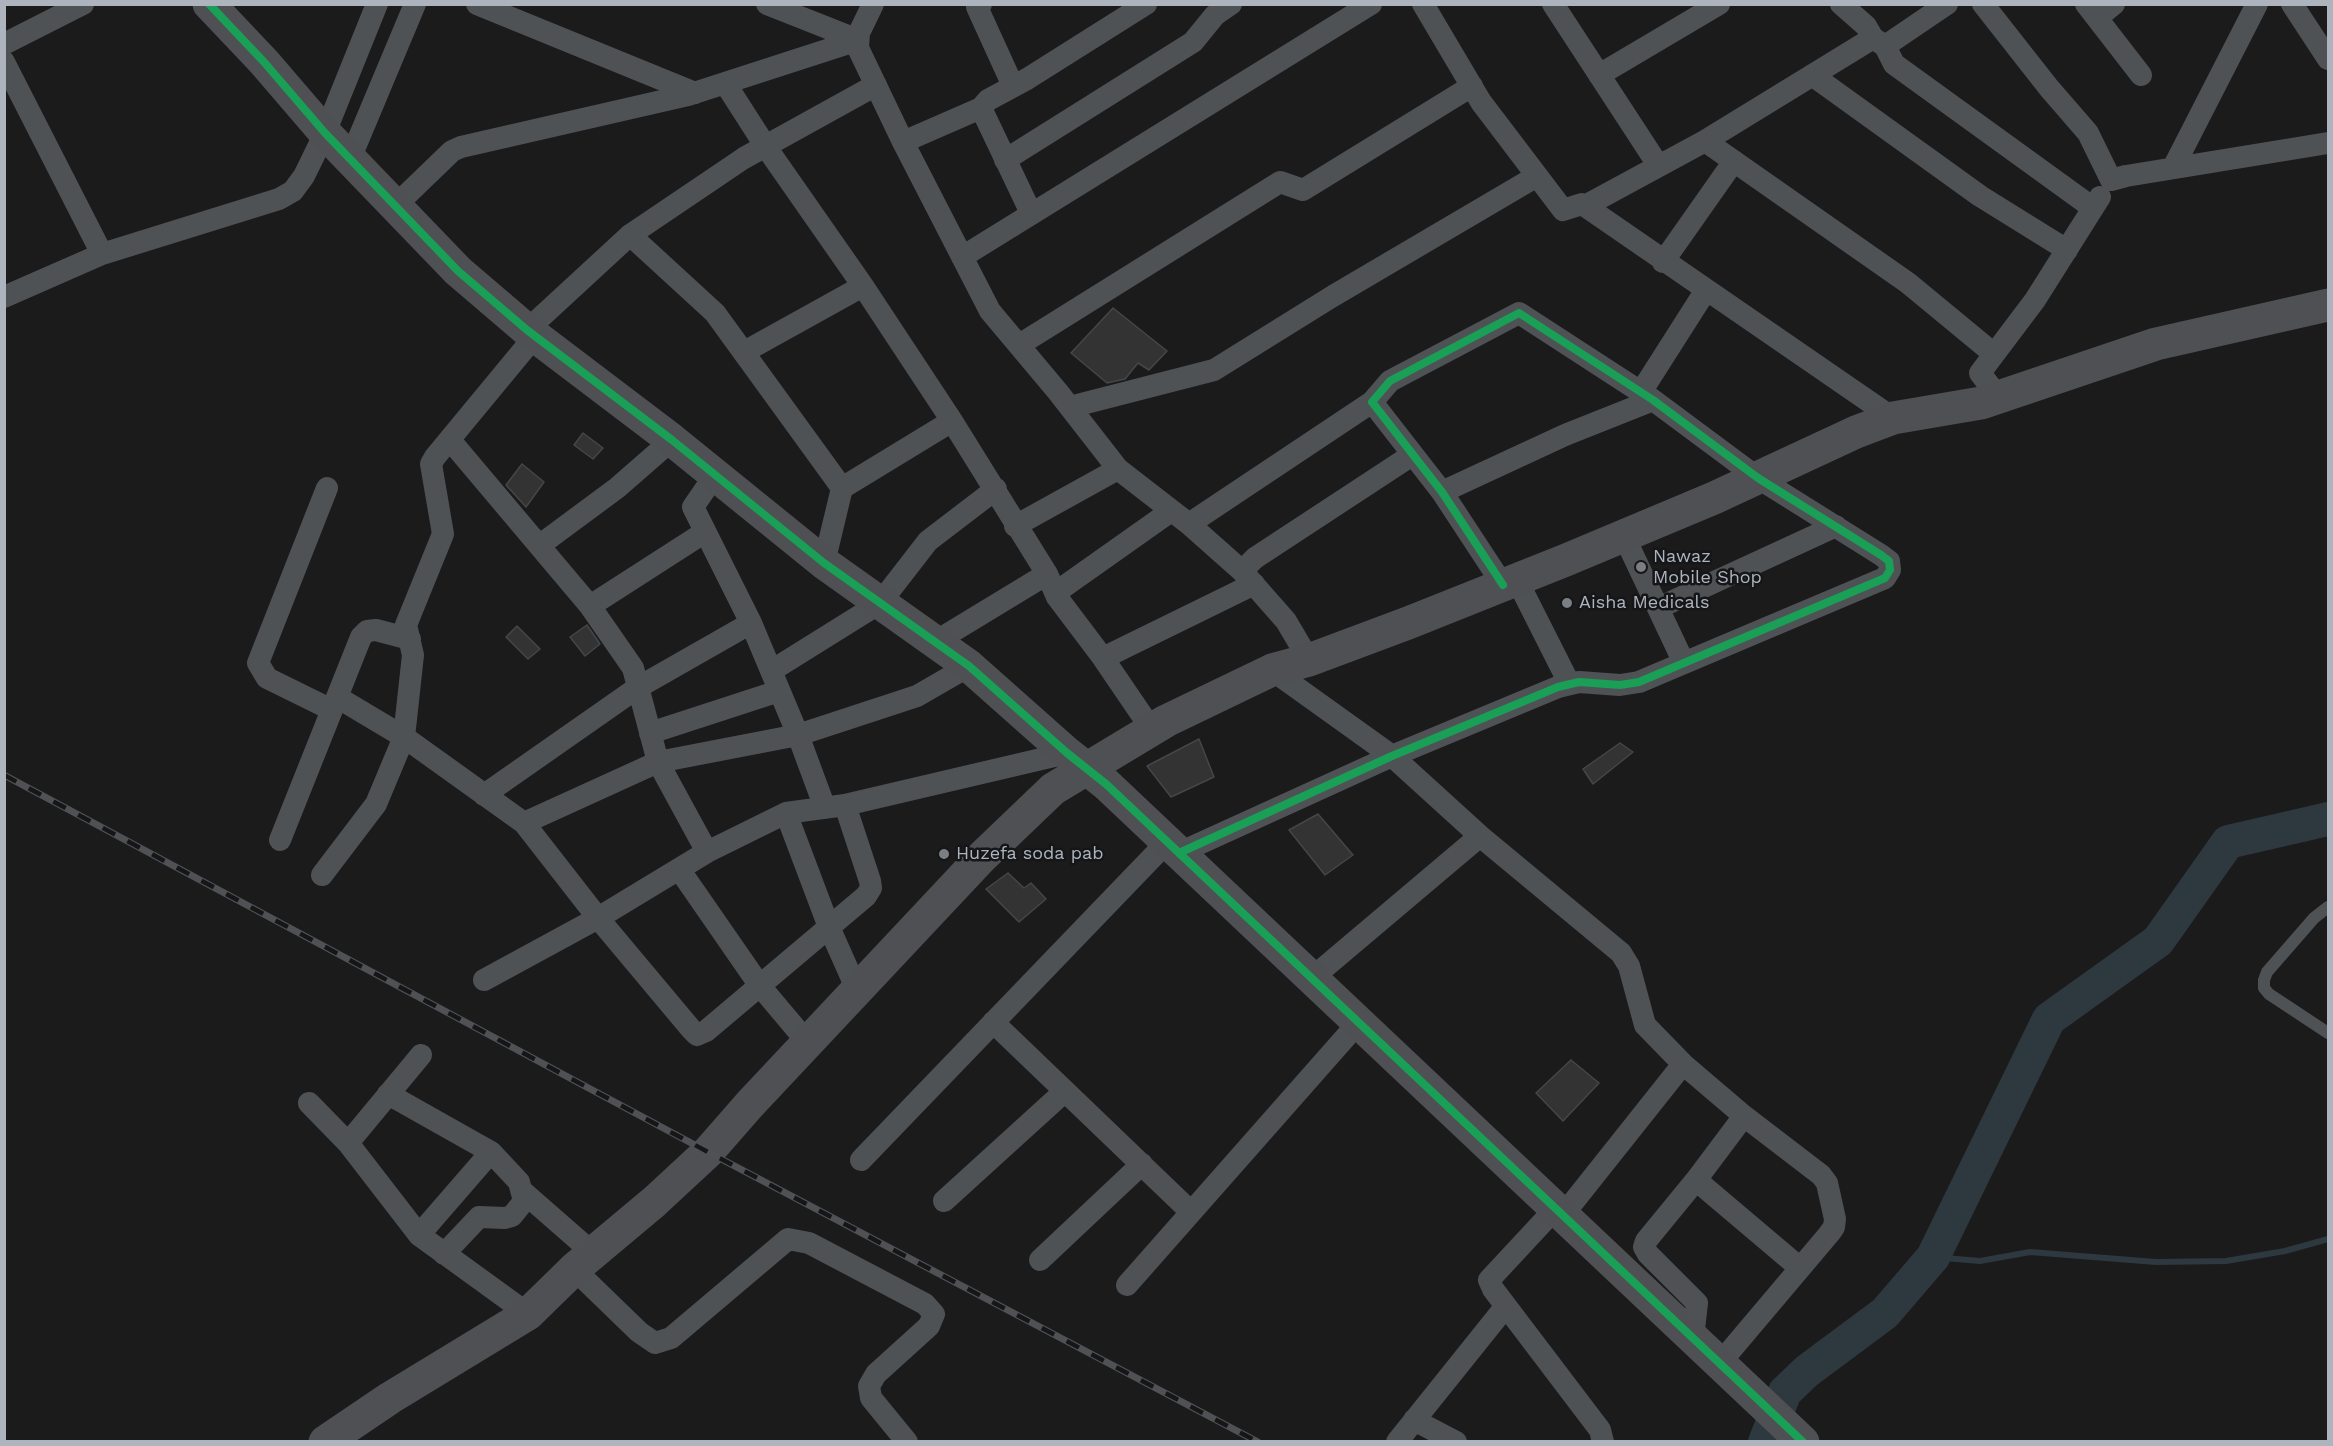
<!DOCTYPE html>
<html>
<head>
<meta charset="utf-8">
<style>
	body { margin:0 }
	#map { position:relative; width:2333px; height:1446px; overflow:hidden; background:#1b1b1c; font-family:"Work Sans",sans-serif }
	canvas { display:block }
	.frame { position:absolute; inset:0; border:6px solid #adb4bd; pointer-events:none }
</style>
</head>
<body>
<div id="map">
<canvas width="2333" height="1446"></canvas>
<div class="frame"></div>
</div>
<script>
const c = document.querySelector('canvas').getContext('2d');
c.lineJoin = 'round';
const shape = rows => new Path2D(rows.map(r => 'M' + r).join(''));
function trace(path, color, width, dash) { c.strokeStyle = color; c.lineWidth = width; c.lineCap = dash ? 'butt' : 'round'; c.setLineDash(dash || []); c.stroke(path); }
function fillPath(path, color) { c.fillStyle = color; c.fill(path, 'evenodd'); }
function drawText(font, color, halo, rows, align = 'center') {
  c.font = font + ' "Work Sans",sans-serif'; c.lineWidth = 5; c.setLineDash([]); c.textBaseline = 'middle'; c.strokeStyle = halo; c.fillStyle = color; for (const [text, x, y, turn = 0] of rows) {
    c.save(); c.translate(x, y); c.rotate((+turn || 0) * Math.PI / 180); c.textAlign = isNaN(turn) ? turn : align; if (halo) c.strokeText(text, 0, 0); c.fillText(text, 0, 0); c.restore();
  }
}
trace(shape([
	[1933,1257,1980,1261,2030,1252,2156,1262,2226,1261,2285,1251,2328,1239]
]), '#2d393f', 6);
trace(shape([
	[1765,1442,1785,1392,1807,1371,1885,1313,1933,1257,2049,1019,2158,941,2228,842,2328,819]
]), '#2d393f', 34);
const building = shape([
	[1113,308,1167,351,1149,370,1138,363,1125,379,1107,383,1071,353,1113,308],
	[583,433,603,448,593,459,574,445,583,433],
	[522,464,544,482,526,507,506,485,522,464],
	[587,625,600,644,585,656,570,637,587,625],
	[517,626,540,649,528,659,506,637,517,626],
	[1199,739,1214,777,1171,797,1147,766,1199,739],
	[1620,743,1633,752,1593,784,1583,769,1620,743],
	[1318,814,1353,855,1325,875,1289,830,1318,814],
	[1008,873,1024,888,1031,883,1046,899,1019,922,986,889,1008,873],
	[1571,1060,1599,1083,1563,1121,1536,1093,1571,1060]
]);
fillPath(building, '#333334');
trace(building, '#444648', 1.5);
trace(shape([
	[2328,907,2314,918,2267,972,2264,980,2264,988,2269,994,2328,1033]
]), '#4f5255', 12);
trace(shape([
	[477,4,695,93],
	[767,4,858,40],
	[873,4,859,33,858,48,903,142,990,311,1058,392,1118,469,1189,524],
	[981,4,977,7,1013,86],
	[1423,4,1481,102,1563,210,1582,204,1585,206],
	[1553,4,1658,165],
	[1841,4,1866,26,1873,38],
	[1947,4,1885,46,1873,38,1705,141,1908,283,1994,354],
	[1983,4,2049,88,2088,133,2111,180,2126,176,2328,143],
	[2086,4,2141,75],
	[2292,4,2328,59],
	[2097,18,2114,4],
	[4,44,83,4],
	[1885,46,1894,64,2093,208],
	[4,62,102,254],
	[1599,75,1719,4],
	[1812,75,1980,196,2067,250],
	[725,83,766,147,863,286,952,421,1047,574,1057,597,1103,658,1152,730],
	[1705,141,1585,206,1893,418],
	[903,142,981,108],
	[350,159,415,4],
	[1005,160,1193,42,1215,15,1231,4],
	[2173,168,2257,4],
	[395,206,452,151,461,147,688,95,858,40],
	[1031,213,981,108,988,100,1027,79,1146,4],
	[630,235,715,313,842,488],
	[962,257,1371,4],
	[1663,262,1734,161],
	[4,297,102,254,279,199,293,191,304,176,325,133,377,4],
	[527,330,630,235,744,158,876,85],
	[1019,345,1280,182,1303,190,1472,86],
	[744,352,863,286],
	[1641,392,1706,290],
	[1999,398,1980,373,2035,300,2100,197],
	[1070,407,1214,370,1333,296,1537,176],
	[450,440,590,606,633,668,658,762,707,852],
	[715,475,693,507,751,623,798,735,825,808],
	[327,488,258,663,267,678,332,710],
	[1442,492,1565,435,1653,400],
	[1015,526,1118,469],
	[1624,536,1684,663],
	[540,545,617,488,672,440],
	[824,563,842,488,952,421],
	[1242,571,1189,524,1372,402],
	[1517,580,1569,683],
	[1055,593,1171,511],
	[590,606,705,532],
	[1658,608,1836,526],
	[935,642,1047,574],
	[1103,658,1254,584],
	[1309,660,1286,621,1242,571,1255,558,1412,455],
	[1272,670,1392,756,1480,836,1621,953,1629,966,1645,1025,1683,1064,1744,1116,1821,1175,1827,1183,1835,1219,1834,1227,1829,1234,1720,1363],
	[771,671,880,603,928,541,996,489],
	[337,697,404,737,524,823,598,918,707,852,786,813,845,805,1067,753],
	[650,733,779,691],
	[484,795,637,688,751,623],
	[786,813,829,927,857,990],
	[524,823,658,762,798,735,917,696,969,666],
	[280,840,361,637,367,631,376,630,410,639],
	[1179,853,1392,756,1558,687,1579,682,1620,685,1639,682,1885,578,1890,570,1889,561,1881,555,1758,478,1653,400,1519,313,1390,381,1372,402,1442,492,1503,585],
	[679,869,760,986,808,1043],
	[322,875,376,804,404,737,413,655,406,625,443,534,431,464,435,457,535,336],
	[1312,978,1480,836],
	[484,980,598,918,691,1029,697,1035,706,1031,866,896,871,888,870,881,845,805],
	[993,1022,1191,1212],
	[388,1094,491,1152,519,1182,524,1201,512,1216,505,1218,479,1217,444,1254],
	[309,1103,348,1143,419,1235,528,1314],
	[348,1143,421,1055],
	[861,1160,1168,841],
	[1696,1180,1800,1268],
	[521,1190,593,1253],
	[944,1201,1065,1091],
	[1556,1208,1489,1280,1493,1289,1600,1430,1603,1442],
	[1563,1215,1683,1064],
	[419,1235,491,1152],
	[1040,1260,1142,1164],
	[574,1269,639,1332,655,1343,671,1338,788,1239,809,1243,925,1304,934,1314,929,1326,876,1374,869,1386,871,1398,907,1442],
	[1127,1285,1359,1022],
	[1693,1338,1697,1303,1648,1254,1644,1247,1646,1241,1696,1180,1744,1116],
	[1414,1420,1456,1442],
	[1397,1442,1506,1306]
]), '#4f5255', 22);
trace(shape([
	[209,4,264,62,325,133,458,271,527,330,672,440,824,563,969,666,1067,753,1106,784,1803,1442],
	[325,1442,390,1398,528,1314,574,1269,654,1202,708,1152,750,1104,982,857,1053,789,1166,721,1272,670,1309,660,1408,623,1566,560,1714,498,1856,432,1893,418,1981,403,2156,344,2328,305]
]), '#4f5053', 33);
const rail = shape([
	[4,775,708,1152,1258,1442]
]);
trace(rail, '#505154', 7);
trace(rail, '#151618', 4.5, [14]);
trace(shape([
	[209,4,264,62,325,133,458,271,527,330,672,440,824,563,969,666,1067,753,1106,784,1803,1442],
	[1179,853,1392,756,1558,687,1579,682,1620,685,1639,682,1885,578,1890,570,1889,561,1881,555,1758,478,1653,400,1519,313,1390,381,1372,402,1442,492,1503,585]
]), '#1a9f57', 8);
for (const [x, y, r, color] of [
	[1641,567,6,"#7a7e85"],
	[1567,603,6,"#7a7e85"],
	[944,854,6,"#7a7e85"]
]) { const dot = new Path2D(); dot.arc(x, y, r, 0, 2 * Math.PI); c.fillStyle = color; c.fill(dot); trace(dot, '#151618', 2); }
drawText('18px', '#adb4bd', '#151618', [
	["Nawaz",1653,557],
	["Mobile Shop",1653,578],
	["Aisha Medicals",1579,603],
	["Huzefa soda pab",956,854]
], 'left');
</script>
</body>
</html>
